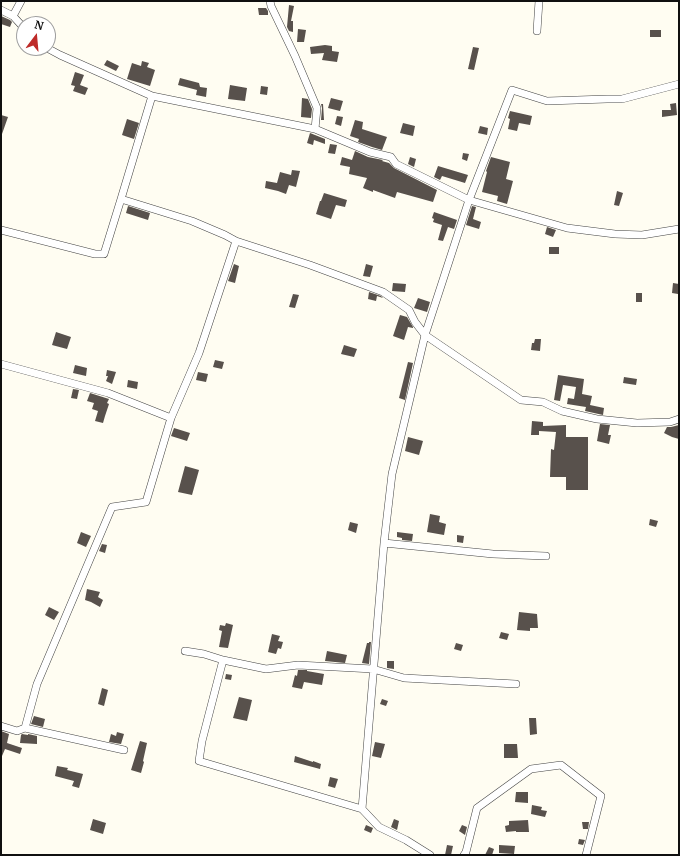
<!DOCTYPE html>
<html>
<head>
<meta charset="utf-8">
<style>
	body { margin:0 }
	#map { position:relative; width:680px; height:856px; overflow:hidden; background:#fffdf2; font-family:Merriweather,serif }
	canvas { display:block }
	.frame { position:absolute; inset:0; border:2px solid #101010; pointer-events:none }
	.north { position:absolute; left:16px; top:16px; width:40px; height:40px; box-sizing:border-box; background:#fff; border:1px solid #9f9f9f; border-radius:50%; rotate:16deg; font-size:11px; font-weight:700; line-height:16px; text-align:center; color:#101010 }
	.north::after { content:''; display:block; margin:auto; width:14px; height:18px; background:#be2b29; clip-path:polygon(50% 0,100% 100%,50% 72%,0 100%) }
</style>
</head>
<body>
<div id="map">
<canvas width="680" height="856"></canvas>
<div class="frame"></div>
<div class="north">N</div>
</div>
<script>
const c = document.querySelector('canvas').getContext('2d');
c.lineJoin = 'round';
function fillPath(path, color) { c.fillStyle = color; c.fill(path, 'evenodd'); }
const shape = rows => new Path2D(rows.map(r => 'M' + r).join(''));
function trace(path, color, width, dash) { c.strokeStyle = color; c.lineWidth = width; c.lineCap = dash ? 'butt' : 'round'; c.setLineDash(dash || []); c.stroke(path); }
fillPath(shape([
	[289,5,294,6,291,21,293,21,293,32,289,31,287,27],
	[258,8,266,8,268,11,268,15,259,15],
	[1,16,10,20,12,22,10,27,1,24],
	[298,29,306,30,304,42,297,42],
	[650,30,661,30,661,37,650,37],
	[325,45,332,46,332,51,339,52,337,62,322,60,324,53,311,54,310,47],
	[473,47,479,48,474,70,468,69],
	[107,60,119,66,116,71,104,65],
	[142,61,149,63,147,67,155,70,150,86,127,79,132,63,141,66],
	[75,72,84,75,80,85,88,88,85,95,73,91,75,86,71,85],
	[180,78,199,83,200,87,207,88,206,97,196,95,197,90,178,85],
	[230,85,247,88,245,101,228,99],
	[261,86,268,87,267,95,260,94],
	[302,98,308,99,312,109,311,118,301,117],
	[331,98,343,101,340,111,328,108],
	[676,103,677,115,662,117,662,110,671,110,670,104],
	[321,104,323,104,324,120,321,120,322,108],
	[510,111,532,116,530,125,519,123,517,131,508,129,510,119,508,118],
	[1,115,8,117,2,134,1,133],
	[337,116,343,117,341,126,335,124],
	[127,119,139,123,134,139,122,135],
	[355,120,363,122,362,129,387,137,382,150,372,147,358,142,359,139,350,136],
	[403,123,415,126,413,136,400,133],
	[480,126,488,128,487,135,478,133],
	[310,133,325,139,325,144,314,140,313,145,307,143],
	[330,144,337,145,335,154,328,153],
	[355,151,368,157,383,160,382,161,389,163,394,168,437,190,433,202,397,192,395,198,373,190,373,192,363,188,367,178,349,174,350,167,340,165,342,157,352,160],
	[463,153,469,154,467,161,462,159],
	[410,157,416,159,414,167,408,164],
	[491,157,510,162,506,179,513,181,507,204,497,201,498,196,482,192,487,172,486,171],
	[438,166,468,175,465,183,442,176,440,180,434,177],
	[292,170,300,171,296,187,289,185,286,194,278,191,265,188,266,181,277,183,280,172,291,175],
	[617,191,623,193,619,206,614,205],
	[324,193,347,200,345,207,336,205,331,219,316,214,320,201,321,201],
	[128,206,150,213,148,220,126,213],
	[472,206,476,207,473,219,481,222,479,229,466,225],
	[434,212,457,220,454,229,448,227,443,241,438,240,442,225,433,222,434,219,432,218],
	[547,227,556,230,553,237,545,234],
	[549,247,559,247,559,254,549,254],
	[234,264,239,266,235,283,228,281],
	[366,264,373,266,370,277,363,276],
	[393,283,406,284,405,292,392,291],
	[673,283,679,284,678,294,672,293],
	[369,292,381,296,383,298,377,296,376,301,368,299],
	[636,293,642,293,642,302,636,302],
	[293,294,299,295,295,308,289,307],
	[418,298,430,302,427,312,414,308],
	[400,315,407,317,413,327,413,328,408,327,404,340,393,336],
	[56,332,71,337,67,349,52,345],
	[535,339,541,339,540,351,531,350,532,343,534,343],
	[344,345,357,349,354,357,341,354],
	[215,360,224,362,222,369,213,367],
	[408,362,413,363,405,400,399,398],
	[75,365,87,368,86,376,73,373],
	[107,370,116,372,112,384,106,381,108,376,106,376],
	[198,372,208,374,206,382,196,380],
	[558,375,584,379,582,394,592,396,590,405,604,408,603,415,585,411,586,407,567,404,568,398,574,399,576,387,563,385,560,401,554,400],
	[624,377,637,379,636,385,623,383],
	[128,380,138,382,137,389,127,387],
	[73,389,79,390,77,399,71,398],
	[90,393,109,399,107,403,109,404,105,416,103,423,95,421,98,411,92,409,94,403,87,401],
	[532,421,543,422,543,426,566,425,566,437,588,437,588,490,566,490,566,477,550,477,551,449,554,450,556,432,539,431,539,435,531,435],
	[600,424,610,425,608,435,611,435,609,444,597,441],
	[679,425,679,439,672,437,664,433,667,427,665,427,671,427],
	[174,428,190,433,187,441,171,436],
	[408,437,423,441,419,455,405,451],
	[185,466,199,470,192,495,178,492],
	[430,514,440,516,439,522,446,524,444,535,427,532],
	[650,519,658,521,656,527,649,525],
	[350,522,358,524,356,533,348,530],
	[81,532,91,536,86,547,77,543],
	[397,532,413,534,412,541,402,540,402,538,397,537],
	[457,535,464,536,463,543,457,542],
	[102,544,107,545,105,553,99,551],
	[87,589,100,592,98,597,103,600,100,607,91,602,85,600],
	[49,607,59,612,54,620,45,615],
	[519,612,537,614,538,628,530,628,530,631,517,630],
	[226,623,233,625,228,648,219,647,222,631,219,630,220,625,225,626],
	[501,632,509,634,507,640,499,638],
	[272,634,280,636,278,641,283,642,281,649,278,648,276,654,268,652],
	[369,642,371,642,369,664,362,663,367,643,369,643],
	[456,643,463,645,461,651,454,649],
	[327,651,347,655,345,663,325,661],
	[387,661,394,661,394,669,387,668],
	[298,670,307,670,307,671,324,674,322,685,304,682,302,689,292,687,295,675,297,676],
	[226,674,232,675,231,680,225,679],
	[102,688,108,690,104,706,98,704],
	[239,697,252,700,247,721,233,718],
	[382,699,388,701,386,706,380,704],
	[34,716,45,719,43,727,31,724],
	[529,718,536,718,537,734,530,735],
	[1,731,9,734,7,743,22,748,20,754,5,749,2,756,1,756],
	[117,732,124,734,121,744,109,742,111,734,116,736],
	[22,734,28,735,28,734,37,736,37,744,20,743,21,735],
	[140,741,147,743,143,761,144,762,141,773,131,770],
	[375,742,385,744,381,758,372,756],
	[504,744,517,744,518,758,504,758],
	[295,756,313,762,313,761,321,764,320,769,294,762],
	[57,766,68,768,67,770,83,774,79,788,72,786,74,781,55,776],
	[330,777,338,779,335,788,328,786],
	[516,792,528,792,528,803,515,802],
	[532,805,542,807,541,810,547,811,545,817,531,814],
	[93,819,106,823,103,834,90,830],
	[394,819,399,821,397,830,391,827],
	[528,820,529,832,516,832,516,831,506,832,505,826,509,825,509,821],
	[582,822,589,822,588,829,583,829],
	[366,825,373,828,371,833,364,830],
	[462,825,467,827,465,835,459,831],
	[579,839,585,840,583,845,578,844],
	[447,845,453,846,451,855,445,855],
	[499,845,515,846,514,854,499,853],
	[489,847,494,849,492,855,485,855]
]), '#58514c');
const street = shape([
	[270,1,271,6,295,56,317,108,315,129,152,96,121,199,192,221,225,235,236,241,310,265,383,292,409,310,415,322,425,335,521,400,543,402,562,411,597,419,637,423,670,422,679,419],
	[1,10,13,16,24,28],
	[13,16,21,1],
	[537,31,539,1],
	[47,48,60,55,152,96],
	[315,129,370,152,391,157,396,164,469,200,567,228,615,234,642,235,679,229],
	[1,230,95,254,104,254,121,199],
	[1,364,108,393,171,418],
	[384,543,493,554,546,556],
	[185,651,204,654,223,660],
	[1,726,17,731,25,728,124,750],
	[25,728,37,684,112,507,146,502,171,418,199,353,236,241],
	[362,809,199,761,202,741,223,660,266,669,298,665,373,669,404,678,516,684],
	[430,855,406,840,379,827,362,809,384,543,392,474,425,335,469,200,512,90,547,101,607,99,622,99,679,84],
	[464,855,466,852,477,808,531,769,561,765,601,796,586,855]
]);
trace(street, '#434343', 8);
trace(street, '#fff', 7);
</script>
</body>
</html>
